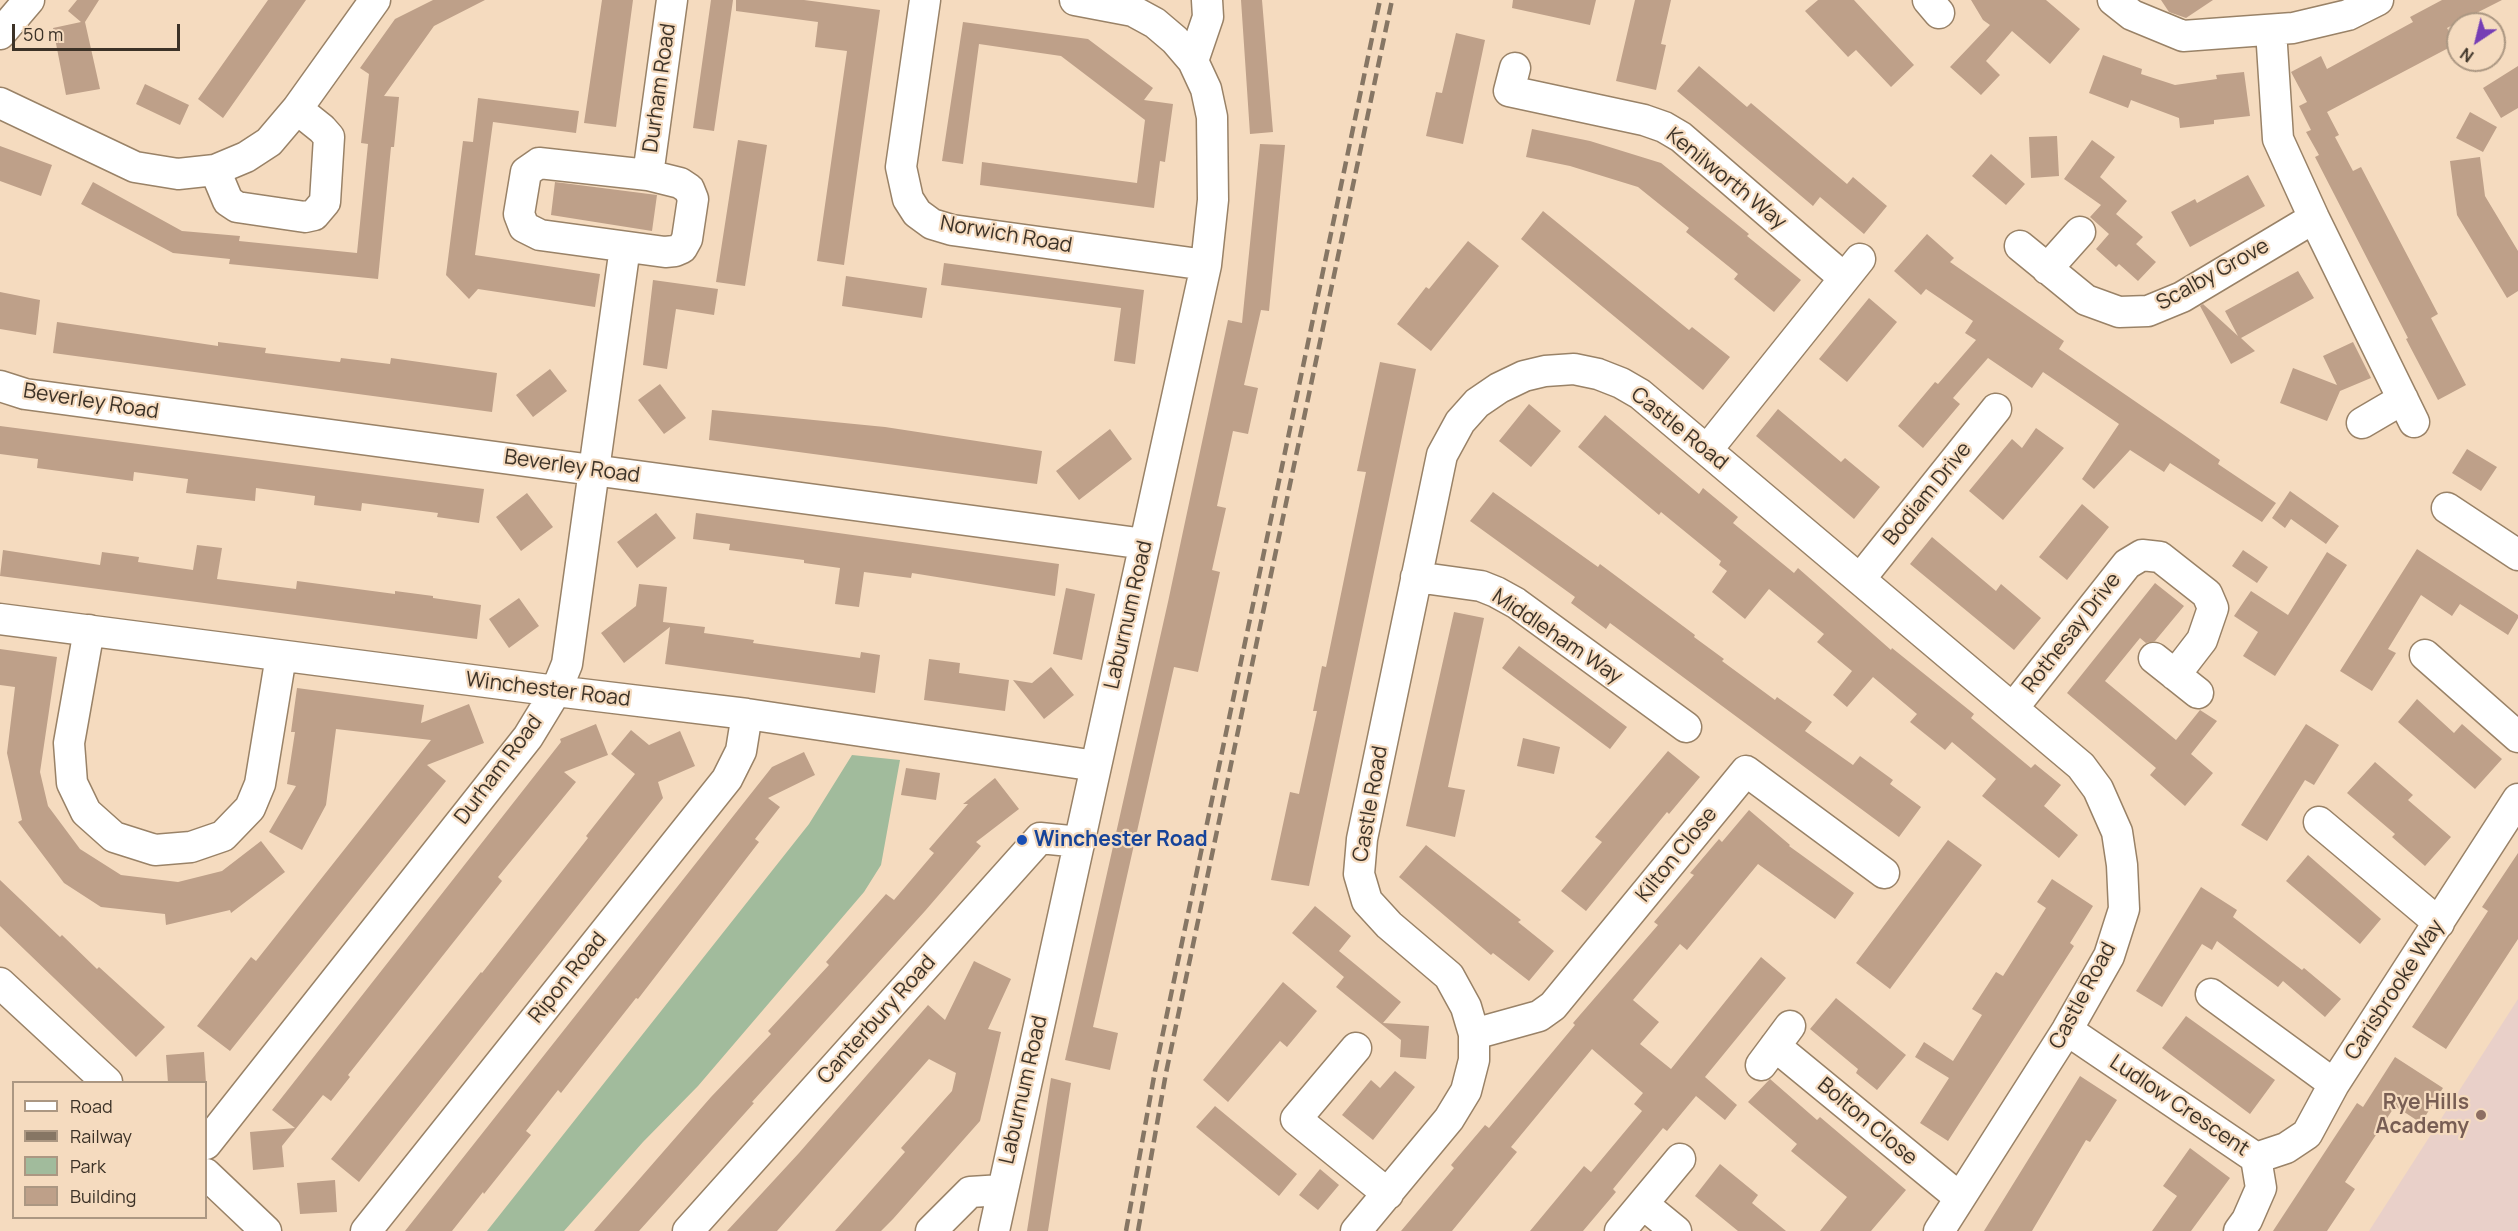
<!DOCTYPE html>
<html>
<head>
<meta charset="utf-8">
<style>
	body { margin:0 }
	#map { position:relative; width:2518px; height:1231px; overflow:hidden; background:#f5dbbf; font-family:Manrope,sans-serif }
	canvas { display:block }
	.legend { position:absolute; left:12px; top:1081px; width:195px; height:138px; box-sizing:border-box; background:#f5dbbf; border:2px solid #ab9782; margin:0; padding:8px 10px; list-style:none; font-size:18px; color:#3c3227 }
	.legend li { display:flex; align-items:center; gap:12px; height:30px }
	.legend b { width:30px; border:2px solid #ab9782 }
	.north { position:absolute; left:2446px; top:12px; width:60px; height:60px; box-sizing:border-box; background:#f5dbbf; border:2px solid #ab9782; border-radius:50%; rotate:215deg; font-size:16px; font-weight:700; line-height:24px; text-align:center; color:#3c3227 }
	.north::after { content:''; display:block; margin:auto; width:21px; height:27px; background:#763eb5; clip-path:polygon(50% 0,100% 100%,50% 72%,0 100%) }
	.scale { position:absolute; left:12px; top:24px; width:168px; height:27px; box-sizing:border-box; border:3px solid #3c3227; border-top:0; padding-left:8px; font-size:18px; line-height:21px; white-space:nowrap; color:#3c3227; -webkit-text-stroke:4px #f5dbbf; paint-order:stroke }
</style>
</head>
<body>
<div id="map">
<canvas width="2518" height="1231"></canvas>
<ul class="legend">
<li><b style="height:8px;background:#fff"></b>Road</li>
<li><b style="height:8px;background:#867664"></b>Railway</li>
<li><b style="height:16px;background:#a1bb9c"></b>Park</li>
<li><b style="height:16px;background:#bea089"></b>Building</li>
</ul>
<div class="north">N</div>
<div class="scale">50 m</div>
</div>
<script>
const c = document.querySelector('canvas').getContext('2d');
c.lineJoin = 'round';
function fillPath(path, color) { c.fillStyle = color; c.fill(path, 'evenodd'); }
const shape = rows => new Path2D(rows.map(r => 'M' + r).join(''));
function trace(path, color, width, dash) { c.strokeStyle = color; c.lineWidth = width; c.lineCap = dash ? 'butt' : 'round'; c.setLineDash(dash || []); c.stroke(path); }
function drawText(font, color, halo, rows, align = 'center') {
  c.font = font + ' Manrope,sans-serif'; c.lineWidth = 4.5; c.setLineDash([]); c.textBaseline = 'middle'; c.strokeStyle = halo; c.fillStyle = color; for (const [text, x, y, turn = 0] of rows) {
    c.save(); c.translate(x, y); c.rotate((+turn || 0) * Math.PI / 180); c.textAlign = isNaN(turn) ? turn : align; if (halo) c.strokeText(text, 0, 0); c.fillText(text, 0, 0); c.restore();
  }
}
fillPath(shape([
	[2518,999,2518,1231,2369,1231]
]), '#e9d0c9');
fillPath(shape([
	[852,755,900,760,881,865,864,892,698,1086,643,1142,564,1231,487,1231,809,824]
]), '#a1bb9c');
fillPath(shape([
	[77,0,99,0,85,22,100,89,66,95,53,28,81,22,68,11],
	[268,0,306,0,223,118,198,99],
	[433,0,485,0,434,26,384,96,399,97,394,147,391,147,378,279,229,264,230,259,173,253,81,204,93,182,182,231,240,236,239,241,357,253,368,144,361,143,369,74,360,68,395,19],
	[602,0,633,0,616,127,584,123],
	[711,0,733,0,714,131,693,128],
	[736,0,804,0,880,10,844,265,817,261,847,51,815,47,818,22,736,11],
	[1241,0,1262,0,1273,132,1250,134],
	[1513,0,1596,0,1590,25,1512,8],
	[1635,0,1671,0,1661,44,1666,45,1656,90,1616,81],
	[1818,0,1854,0,1914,65,1891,87,1856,50,1848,57,1805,11],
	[1971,0,2046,0,2080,29,2050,64,2012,31,1986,61,2000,75,1981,95,1950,67,1990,25,1983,20],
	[2161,0,2213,0,2186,18,2169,12],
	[2442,0,2502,0,2447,28,2456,44,2327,112,2339,135,2335,137,2353,171,2361,167,2438,314,2431,318,2466,385,2438,400,2406,339,2408,338,2315,157,2319,155,2306,132,2311,130,2299,106,2307,102,2291,72,2321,56,2327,69,2413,22,2410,17],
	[963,22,1088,39,1153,88,1144,100,1173,104,1165,162,1160,161,1154,208,980,185,982,162,1137,183,1145,120,1061,56,979,44,963,164,942,161],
	[1456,33,1485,40,1463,144,1426,136,1436,92,1442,93],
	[2103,55,2142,69,2141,74,2175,85,2217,79,2216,75,2244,72,2250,116,2214,120,2214,124,2180,128,2179,118,2131,100,2128,108,2089,93],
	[1699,66,1747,107,1751,103,1847,184,1853,177,1887,206,1864,234,1820,197,1813,206,1677,91],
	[2518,66,2518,108,2501,118,2483,88],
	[145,84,189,105,180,125,136,104],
	[478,98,579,111,576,133,493,122,475,255,600,274,595,307,478,289,469,299,446,275,463,141,473,142],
	[2470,112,2497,127,2483,152,2456,138],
	[1532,129,1590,141,1661,163,1749,234,1747,236,1801,280,1774,312,1734,279,1738,274,1686,232,1689,228,1638,187,1570,166,1526,157],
	[2057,136,2059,176,2031,178,2029,137],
	[738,140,767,145,745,286,716,282],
	[2092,140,2115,157,2100,177,2127,201,2116,214,2143,237,2136,244,2156,262,2138,281,2119,264,2116,267,2096,249,2109,234,2090,217,2101,205,2064,179],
	[1260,144,1285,145,1269,311,1261,310,1244,385,1258,388,1248,434,1233,431,1217,506,1226,508,1212,570,1220,572,1198,672,1174,667,1093,1027,1118,1033,1110,1070,1065,1060,1168,602,1228,320,1242,323],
	[0,146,52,165,41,196,0,181],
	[1991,154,2025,184,2006,205,1972,176],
	[2480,157,2485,196,2518,251,2518,291,2507,298,2457,215,2450,161],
	[2248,175,2265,206,2190,247,2171,212,2195,199,2197,203],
	[555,182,657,195,652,231,551,215],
	[1543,211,1689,330,1692,327,1730,357,1703,390,1521,239],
	[1927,234,1954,258,1950,262,2064,341,2059,349,2187,437,2220,460,2218,464,2276,503,2262,522,2170,463,2164,472,2130,450,2094,489,2082,479,2119,424,2043,372,2032,388,1988,358,1953,398,1960,404,1923,448,1898,426,1935,382,1938,384,1976,340,1965,333,1973,321,1926,289,1921,295,1894,271],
	[1468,241,1499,266,1431,351,1397,324,1426,287,1429,289],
	[944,263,1144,290,1135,364,1114,361,1121,308,941,285],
	[2298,271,2314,298,2241,338,2255,351,2231,364,2200,306,2203,304,2238,336,2225,311],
	[846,276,927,288,922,318,842,306],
	[653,280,718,289,714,315,676,309,667,369,643,365],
	[0,292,40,300,36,335,0,329],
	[1869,298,1897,322,1847,382,1819,359],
	[57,322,218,346,218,342,266,348,265,353,340,362,341,358,390,364,391,358,497,373,492,412,53,353],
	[2353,342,2371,378,2340,391,2327,421,2280,403,2293,368,2337,385,2323,356],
	[1380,362,1416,369,1309,886,1271,880,1290,792,1299,794,1317,711,1313,711,1322,666,1326,667,1366,472,1357,471],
	[550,369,567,391,533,417,516,395],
	[660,384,686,418,664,434,638,400],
	[1529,404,1561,431,1531,467,1499,441],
	[1778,409,1841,462,1845,458,1880,487,1854,519,1756,436],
	[712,410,885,427,1042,451,1037,484,709,440],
	[1605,415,1699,494,1703,488,1738,517,1733,523,1794,573,1798,568,1891,650,1892,648,1974,714,1971,718,2031,768,2035,764,2061,785,2044,806,2078,835,2059,858,1982,796,1996,779,1952,742,1945,750,1910,722,1917,714,1873,677,1847,707,1833,695,1852,671,1817,642,1824,634,1769,589,1745,619,1712,592,1727,571,1719,565,1721,561,1661,512,1659,515,1578,447],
	[0,426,484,489,479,523,437,517,438,513,362,503,361,511,314,505,315,496,256,488,255,501,186,493,188,479,134,472,133,481,37,468,38,459,0,454],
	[2036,428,2064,448,2003,520,1969,491,2012,439,2022,448],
	[1110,429,1132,459,1079,500,1056,471],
	[2467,449,2497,467,2481,491,2452,473],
	[2290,491,2339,526,2326,544,2291,519,2285,528,2272,518],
	[1493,492,1598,567,1600,564,1695,635,1694,637,1724,659,1722,661,1775,700,1777,697,1812,722,1805,731,1853,765,1860,756,1893,780,1890,784,1921,807,1899,837,1610,623,1606,629,1571,603,1575,597,1470,521],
	[527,493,553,527,521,551,496,517],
	[2082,504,2109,527,2067,580,2039,557],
	[656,513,676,538,637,568,617,542],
	[696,513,1059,564,1055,596,912,573,911,578,864,572,859,607,835,604,840,568,804,563,804,560,729,550,730,544,693,539],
	[1932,537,1996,591,2001,584,2041,618,2014,650,1910,564],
	[197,545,222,548,217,579,296,589,297,581,395,594,395,591,433,596,433,598,481,605,477,639,0,576,3,550,100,565,102,552,139,557,138,562,193,570],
	[2417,549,2518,615,2518,618,2508,635,2460,604,2452,616,2421,595,2388,649,2396,653,2372,691,2340,671],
	[2243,550,2268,567,2257,583,2232,566],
	[2327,552,2347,565,2275,676,2243,656,2258,632,2234,616,2251,591,2288,615],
	[2155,583,2184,606,2155,641,2146,643,2140,638,2105,681,2176,740,2200,710,2217,721,2191,754,2213,773,2185,806,2150,775,2156,768,2067,693],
	[639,584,667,587,663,622,705,627,704,633,754,640,753,643,860,658,861,652,880,655,875,693,665,664,670,627,624,663,601,633,636,606],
	[1066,588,1095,594,1082,660,1053,654],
	[519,598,539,626,509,648,489,619],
	[1454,612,1484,618,1448,787,1465,790,1455,837,1406,826],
	[1519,646,1627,727,1610,749,1502,668],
	[0,649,57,657,40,772,48,806,80,849,121,875,178,882,222,871,261,841,285,872,231,913,230,910,166,925,165,914,101,907,64,883,18,822,22,820,7,753,15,687,0,685],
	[929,659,960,663,959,673,1009,680,1005,711,924,700],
	[1051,667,1074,695,1044,719,1013,680,1032,683],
	[297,688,424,705,421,723,469,704,484,743,427,765,446,781,230,1051,197,1026,251,957,256,961,431,740,336,729,326,805,302,850,269,832,296,786,287,784,295,732,291,732],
	[2417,699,2454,733,2462,724,2502,759,2475,789,2398,722],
	[596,724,608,755,564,772,576,782,498,877,502,881,348,1075,350,1077,331,1101,323,1095,282,1146,284,1167,253,1170,250,1132,295,1128,272,1110,561,742,560,739],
	[2306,724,2339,745,2314,785,2305,780,2267,841,2241,825],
	[631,730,649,745,680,731,695,766,658,782,663,798,359,1182,331,1159,481,972,482,973,588,838,586,836,635,774,611,754],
	[1523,738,1560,747,1554,774,1517,766],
	[1668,751,1700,777,1669,814,1667,812,1586,911,1561,891,1602,842,1595,837],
	[804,752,815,775,768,798,780,807,755,839,759,842,638,999,636,998,561,1093,558,1090,526,1131,531,1135,484,1194,483,1192,452,1231,405,1231,772,767],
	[2375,762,2413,795,2408,800,2451,837,2425,866,2392,837,2395,834,2347,793],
	[906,768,940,773,936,800,901,795],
	[995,778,1019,809,976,842,981,846,925,911,752,1102,754,1103,639,1231,594,1231,711,1097,771,1034,768,1031,829,965,826,962,886,894,894,900,934,853,929,849,968,804,963,804],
	[1749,810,1790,845,1789,846,1854,893,1835,919,1758,864,1687,950,1680,944,1633,1000,1659,1022,1640,1044,1671,1069,1761,957,1786,978,1705,1077,1737,1105,1725,1120,1696,1096,1667,1131,1663,1128,1613,1189,1616,1192,1583,1231,1530,1231,1584,1166,1591,1172,1642,1111,1634,1104,1643,1093,1592,1049,1511,1147,1517,1152,1452,1231,1401,1231,1454,1168,1451,1165,1485,1125,1489,1128,1575,1025,1573,1023,1658,925,1654,922,1694,875,1690,873,1719,839,1722,842],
	[1948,840,1982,865,1890,989,1856,963],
	[1426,845,1521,920,1518,922,1554,951,1529,981,1493,953,1491,955,1399,877],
	[2518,853,2518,939,2446,1049,2412,1027,2488,911,2482,907],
	[2308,855,2381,919,2360,944,2286,881],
	[2052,879,2093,906,2070,943,2074,946,1948,1141,1920,1123,1949,1078,1915,1057,1924,1042,1953,1061,1982,1015,1972,1009,1996,972,2003,976,2046,908,2037,902],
	[0,880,60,937,62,935,97,969,99,967,165,1027,136,1057,0,926],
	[2201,887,2237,910,2233,917,2302,970,2304,968,2341,999,2325,1017,2283,981,2278,987,2217,941,2212,950,2202,944,2162,1007,2136,991],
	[1315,906,1351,936,1339,951,1401,1002,1383,1023,1429,1026,1426,1059,1400,1057,1401,1040,1336,987,1344,977,1292,933],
	[974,961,1011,979,988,1029,1001,1032,980,1121,893,1219,881,1231,835,1231,905,1152,901,1148,952,1091,956,1073,929,1059,777,1231,727,1231,799,1153,928,1005,945,1020],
	[1283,982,1317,1011,1287,1047,1280,1041,1228,1102,1203,1080],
	[1836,998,1906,1055,1877,1090,1856,1073,1858,1069,1810,1029],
	[2186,1016,2275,1080,2250,1114,2162,1048],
	[204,1052,206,1083,168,1083,166,1055],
	[2395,1057,2443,1088,2421,1123,2395,1106,2345,1182,2355,1189,2327,1231,2273,1231,2357,1103,2363,1107],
	[1395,1071,1415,1087,1373,1140,1342,1115,1371,1080,1380,1088],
	[2080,1076,2117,1100,2090,1142,2086,1140,2032,1231,1984,1231],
	[1051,1078,1071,1083,1048,1231,1027,1231],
	[1770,1079,1817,1120,1820,1117,1906,1190,1871,1231,1820,1231,1847,1197,1791,1151,1797,1144,1748,1102],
	[1215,1106,1297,1174,1279,1196,1196,1127],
	[2190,1148,2230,1178,2191,1231,2152,1231,2177,1196,2163,1186],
	[1720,1164,1758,1195,1752,1203,1786,1231,1738,1231,1695,1196],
	[1320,1169,1339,1185,1318,1210,1299,1195],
	[335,1180,337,1212,300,1214,297,1183]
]), '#bea089');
const minor = shape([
	[925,0,901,167,908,199,917,213,932,224,952,230,1206,265],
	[1075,0,1133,11,1155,23,1175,40,1193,61],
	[1928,0,1939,13],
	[2113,0,2132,15,2183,36,2293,28,2348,15,2378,0],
	[2271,30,2278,139,2314,218,2414,422],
	[0,34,29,0],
	[1515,68,1509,91,1644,120,1664,127,1681,137,1844,278],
	[0,103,135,167,178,174,215,170,246,157,269,142,297,109,375,0],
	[539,163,648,175,680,183,689,189,693,199,687,239,682,248,675,251,665,252,540,235,524,227,519,214,526,172,539,163],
	[215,170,228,201,237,207,305,217,314,215,325,202,329,137,322,129,297,109],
	[648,175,672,0],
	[2020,246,2086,300,2119,312,2148,311,2182,297,2314,218],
	[2047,269,2080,232],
	[0,386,25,394,1145,544],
	[2362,423,2403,399],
	[1707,450,1860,259],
	[2447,508,2518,555],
	[1416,577,1481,586,1496,592,1516,603,1686,727],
	[1860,579,1996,409],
	[0,619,556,691,747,714,1096,766],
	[89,630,69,743,72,783,86,812,114,837,155,850,191,847,223,836,250,808,260,784,281,656],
	[2425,655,2518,737],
	[2154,658,2198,693],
	[2013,708,2127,564,2142,555,2160,557,2207,594,2213,608,2202,640,2175,675],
	[2319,822,2439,923],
	[0,983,107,1082],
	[2211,994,2334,1084],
	[2067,1030,2256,1158,2261,1188,2247,1220,2239,1231],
	[1474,1034,1539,1016,1553,1006,1746,771,1884,873],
	[1775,1046,1960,1198],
	[1356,1048,1296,1119,1388,1194],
	[1761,1065,1790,1026],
	[206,1144,528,737,556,691,567,664,625,247],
	[2256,1158,2286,1148,2307,1134,2334,1084,2518,799],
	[206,1174,266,1231],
	[1643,1204,1676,1231],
	[366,1231,727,779,741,751,747,714],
	[688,1231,1040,838,1080,842],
	[931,1231,970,1192,1002,1190],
	[994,1231,1206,265,1213,200,1212,117,1206,89,1193,61,1208,17,1207,0],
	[1356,1231,1449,1119,1466,1091,1474,1060,1474,1034,1466,1007,1449,976,1389,925,1367,901,1359,874,1362,839,1442,455,1460,422,1477,403,1499,388,1524,376,1545,371,1574,369,1598,374,1621,383,1640,394,2081,766,2098,789,2117,832,2122,865,2124,909,2109,956,2067,1030,1939,1231],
	[1620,1231,1680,1159]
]);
trace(minor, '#998267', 33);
trace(minor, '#fff', 30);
trace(shape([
	[1126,1231,1155,1071,1380,0],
	[1138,1231,1166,1073,1392,0]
]), '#867664', 4.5, [12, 6]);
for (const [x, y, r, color] of [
	[1022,840,6,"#1a4fb4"],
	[2481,1115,6,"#8d6e63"]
]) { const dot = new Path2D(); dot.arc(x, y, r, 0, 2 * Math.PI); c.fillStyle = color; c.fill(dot); trace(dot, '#f5dbbf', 2); }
drawText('21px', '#3c3227', '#f5dbbf', [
	["Durham Road",660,88,-82],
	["Kenilworth Way",1726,179,39],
	["Norwich Road",1006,235,10],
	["Scalby Grove",2213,275,-29],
	["Beverley Road",91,402,9],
	["Castle Road",1679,429,39],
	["Beverley Road",572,467,8],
	["Bodiam Drive",1928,494,-51],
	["Laburnum Road",1129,615,-77],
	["Rothesay Drive",2072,633,-52],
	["Middleham Way",1557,637,34],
	["Winchester Road",548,690,7],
	["Durham Road",499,770,-53],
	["Castle Road",1371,804,-80],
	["Kilton Close",1677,855,-51],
	["Ripon Road",568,978,-51],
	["Carisbrooke Way",2395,990,-57],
	["Castle Road",2083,996,-62],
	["Canterbury Road",877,1020,-48],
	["Laburnum Road",1024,1090,-77],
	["Ludlow Crescent",2179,1106,34],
	["Bolton Close",1867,1122,40]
]);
drawText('bold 21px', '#164399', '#f5dbbf', [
	["Winchester Road",1034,840]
], 'left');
drawText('bold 21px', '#785e54', '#f5dbbf', [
	["Rye Hills",2469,1103],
	["Academy",2469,1127]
], 'right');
</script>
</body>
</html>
